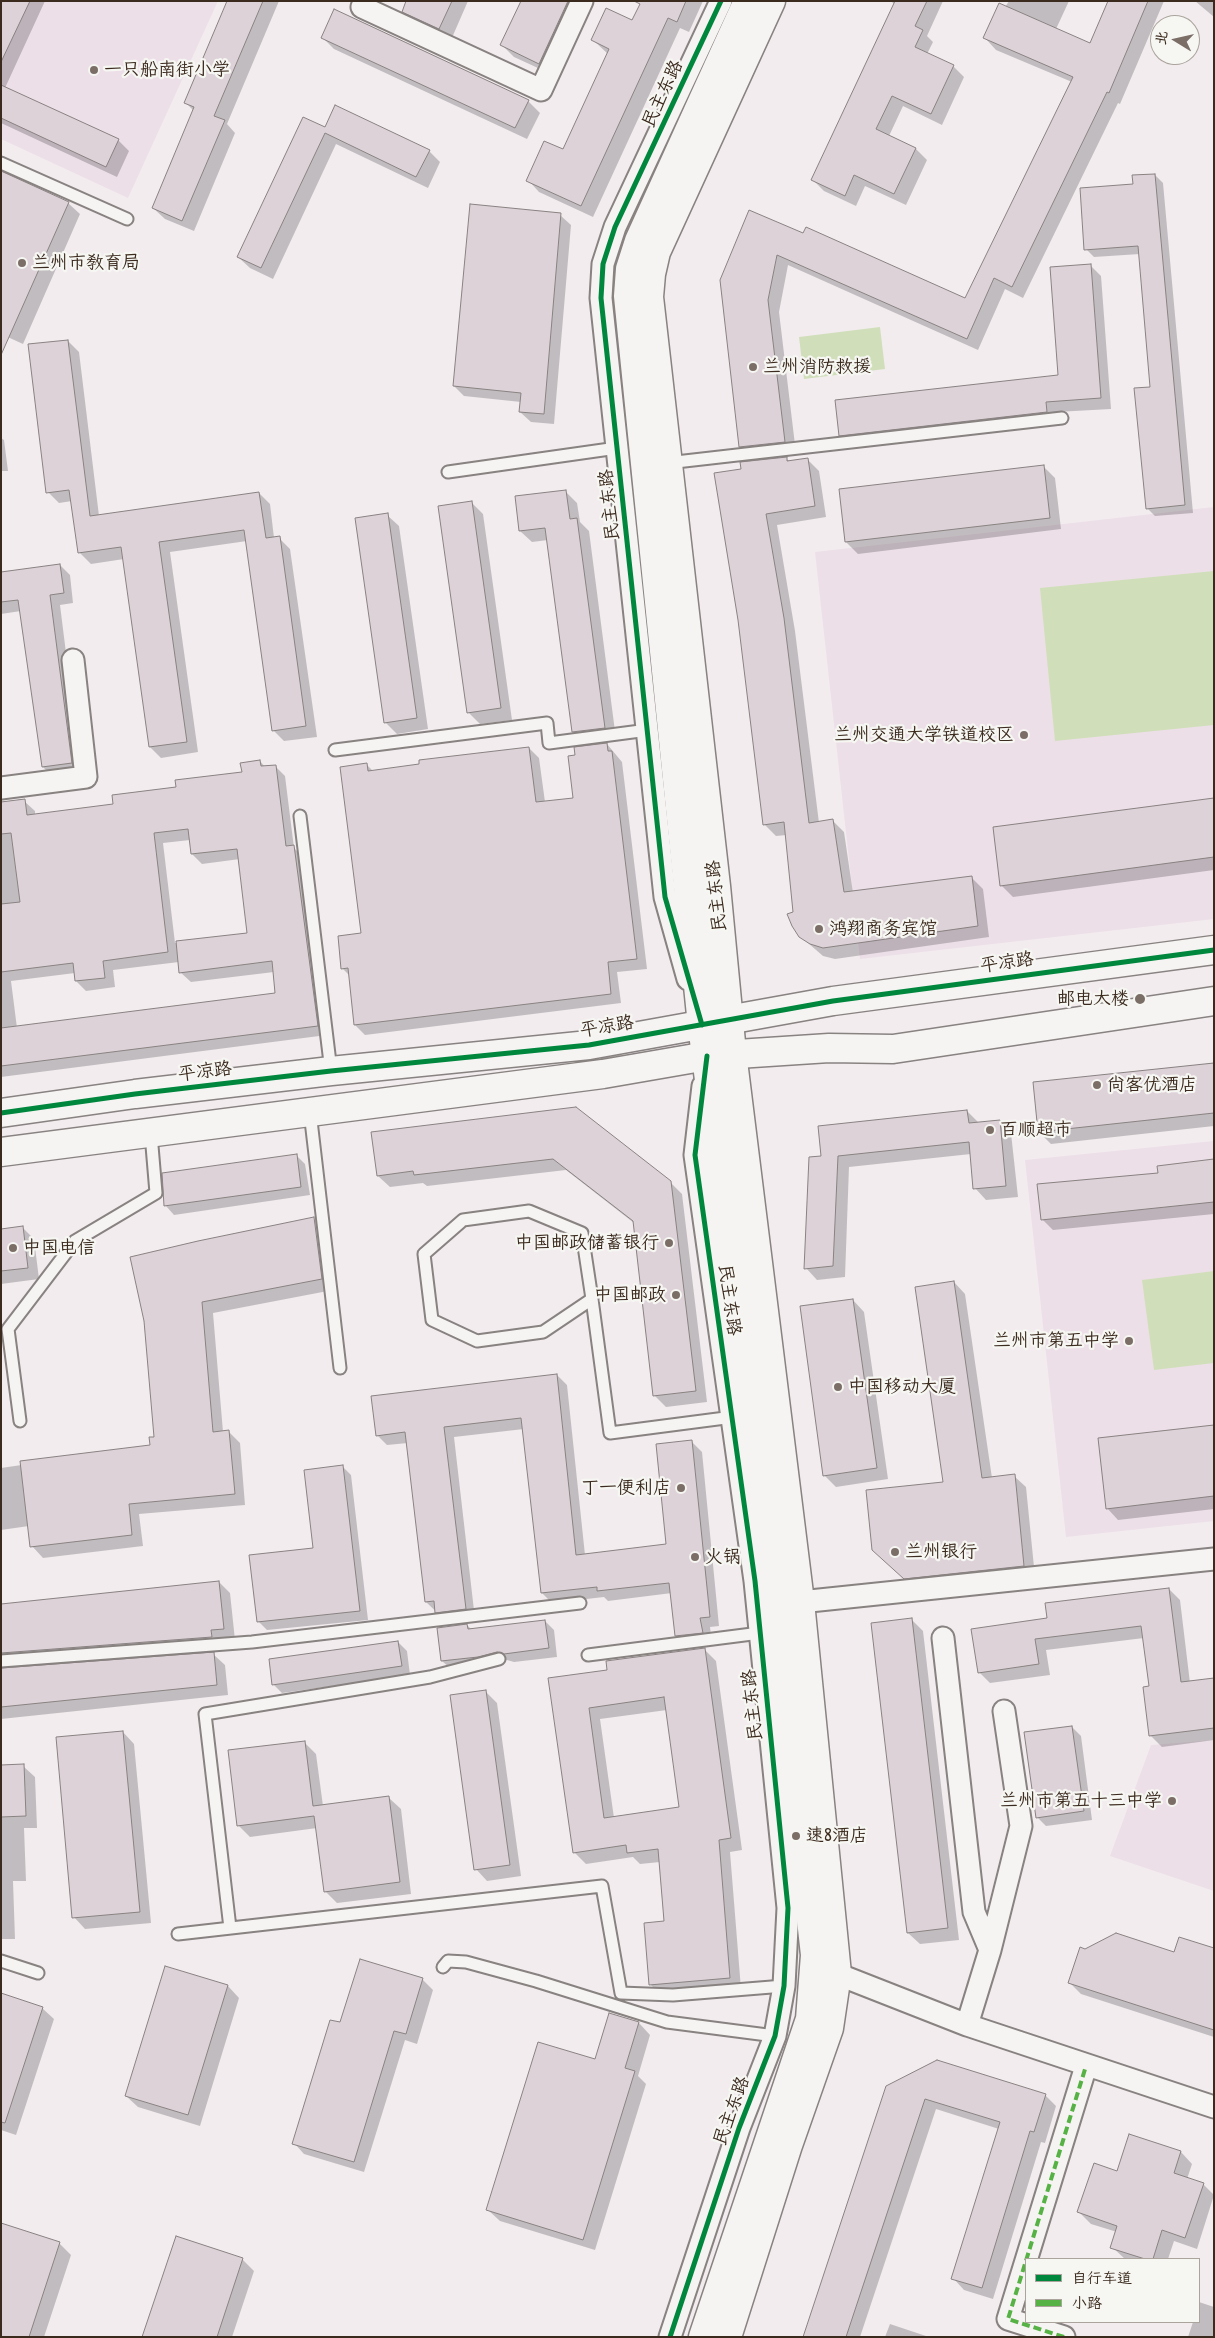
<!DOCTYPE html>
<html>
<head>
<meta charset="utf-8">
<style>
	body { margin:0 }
	#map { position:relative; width:1215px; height:2338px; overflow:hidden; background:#f2ecef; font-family:"Patrick Hand","LXGW WenKai TC",sans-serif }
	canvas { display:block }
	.frame { position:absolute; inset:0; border:2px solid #3b2a1e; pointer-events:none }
	.legend { position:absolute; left:1025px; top:2258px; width:175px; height:65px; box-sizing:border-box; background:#f6f6f2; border:1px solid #aba49d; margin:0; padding:6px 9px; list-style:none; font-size:15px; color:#3b2a1e }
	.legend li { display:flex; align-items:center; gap:10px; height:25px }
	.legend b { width:25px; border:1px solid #aba49d }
	.north { position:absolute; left:1150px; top:15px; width:50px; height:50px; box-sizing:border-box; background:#f6f6f2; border:1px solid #aba49d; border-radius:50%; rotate:279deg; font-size:14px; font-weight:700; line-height:20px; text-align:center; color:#3b2a1e }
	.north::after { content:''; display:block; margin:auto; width:18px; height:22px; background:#7b6e67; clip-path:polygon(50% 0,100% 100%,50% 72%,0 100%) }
</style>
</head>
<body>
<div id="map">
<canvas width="1215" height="2338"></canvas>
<div class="frame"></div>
<ul class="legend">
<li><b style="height:6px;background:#00873e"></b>自行车道</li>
<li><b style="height:6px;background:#57b245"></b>小路</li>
</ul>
<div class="north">北</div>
</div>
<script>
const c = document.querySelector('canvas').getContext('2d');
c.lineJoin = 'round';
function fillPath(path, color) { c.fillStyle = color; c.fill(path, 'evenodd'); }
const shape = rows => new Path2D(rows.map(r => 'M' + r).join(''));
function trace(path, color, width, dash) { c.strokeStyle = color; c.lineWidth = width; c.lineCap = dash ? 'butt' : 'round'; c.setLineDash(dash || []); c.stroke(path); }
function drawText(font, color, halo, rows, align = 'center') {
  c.font = font + ' "Patrick Hand","LXGW WenKai TC",sans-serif'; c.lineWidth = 4.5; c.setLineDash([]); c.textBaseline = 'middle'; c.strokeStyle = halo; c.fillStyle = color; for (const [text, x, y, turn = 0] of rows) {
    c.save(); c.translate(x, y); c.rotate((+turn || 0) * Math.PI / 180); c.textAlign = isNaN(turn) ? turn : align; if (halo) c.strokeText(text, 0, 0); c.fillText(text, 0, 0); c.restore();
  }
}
fillPath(shape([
	[1,1,218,1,128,198,1,139],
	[1214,507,1214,919,860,959,815,552],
	[1214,1141,1214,1521,1066,1537,1025,1160],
	[1214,1740,1214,1891,1110,1856,1151,1745]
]), '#eddfe8');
fillPath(shape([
	[880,327,885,369,804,379,799,337],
	[1214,571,1214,725,1055,741,1040,588],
	[1214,1271,1214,1363,1154,1370,1142,1280]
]), '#d0dfba');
fillPath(shape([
	[1,1,45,1,5,88,118,140,129,151,117,177,1,123],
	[228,1,279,1,227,124,235,133,194,231,165,219,153,208,194,111,185,102],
	[408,1,468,1,451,40,415,23,403,11],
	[522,1,590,1,551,74,514,57,502,45],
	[642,1,703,1,689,32,680,28,593,217,539,192,528,180,563,151,608,54,593,40,632,22],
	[891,1,943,1,927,36,933,42,927,54,953,66,964,77,942,125,903,106,889,136,916,149,927,160,906,205,865,186,856,206,824,191,812,179,895,5],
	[1009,1,1069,1,1056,29,1091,44,1109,1,1164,1,1120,104,1118,103,1023,298,1005,289,978,350,788,265,779,312,796,453,751,458,740,447,750,212,966,299,1072,82,996,50,985,38],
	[1195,1,1214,1,1214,17],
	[322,37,528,101,540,113,527,139,334,49],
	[325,129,429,151,440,162,428,188,336,144,273,279,250,268,238,257],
	[1155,175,1163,183,1193,513,1155,516,1147,508,1152,388,1140,254,1094,257,1086,249,1134,185],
	[68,203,80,214,23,344,1,334],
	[560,215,571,225,554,424,531,422,520,412,521,402,464,396,454,386],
	[1091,266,1101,276,1111,409,1056,412,1057,422,850,446,840,435,1059,377],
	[68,341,79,352,99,516,259,493,270,504,274,538,279,538,290,549,317,737,284,741,273,730,247,541,170,552,198,752,161,758,150,747,124,559,91,564,80,553,72,501,59,503,48,492],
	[1,438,4,440,8,471,1,471],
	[786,458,790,462,807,459,819,471,826,517,777,525,795,631,819,823,833,821,844,832,853,893,971,877,983,889,989,937,835,959,823,956,800,936,794,913,787,835,776,836,764,824,743,470],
	[1043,466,1055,478,1061,529,858,554,846,542],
	[565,491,577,503,580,522,589,531,616,739,585,744,573,732,548,540,532,542,520,531],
	[472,503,483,514,512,720,480,724,469,713],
	[387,515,399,526,428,729,397,734,385,722],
	[60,565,70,575,73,603,60,605,81,773,53,777,43,767,21,611,1,614,1,573],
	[607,744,622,762,647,969,617,972,621,1003,365,1035,355,1025,350,976,343,969,362,934,367,765,373,771,529,748,539,758,545,802,575,799,576,756],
	[260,761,265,767,275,766,285,776,294,848,303,857,327,1035,1,1077,1,803,24,801,35,811,35,815,114,806,243,773],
	[190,840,192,854,202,864,240,859,249,934,175,943,163,843],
	[179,962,180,972,191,982,274,972,276,995,17,1028,11,981,75,973,76,981,86,991,115,987,113,970],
	[1214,799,1214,870,1013,897,1001,885],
	[1214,1064,1214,1126,1051,1144,1039,1132,1034,1083],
	[576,1108,670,1182,682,1194,707,1402,666,1407,655,1396,634,1223,566,1170,427,1186,423,1183,390,1187,378,1176],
	[967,1111,979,1123,999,1121,1011,1133,1018,1197,986,1200,975,1188,971,1154,849,1167,845,1277,817,1280,806,1268,823,1157],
	[296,1155,305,1164,310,1195,174,1215,166,1206,163,1174],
	[1214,1160,1214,1214,1053,1230,1042,1219,1160,1174],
	[314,1219,325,1230,333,1290,213,1313,223,1432,229,1432,240,1443,245,1505,139,1514,143,1546,43,1558,32,1546,29,1526,1,1530,1,1468,151,1446,156,1438,146,1320],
	[22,1227,34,1239,39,1279,1,1284,1,1230],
	[954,1282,965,1294,992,1478,1014,1476,1026,1487,1035,1577,917,1590,886,1562,944,1483],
	[853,1300,864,1312,888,1479,836,1487,824,1475],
	[557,1375,567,1385,585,1555,667,1545,692,1442,702,1452,719,1626,710,1627,712,1643,686,1646,676,1636,672,1593,608,1601,604,1597,552,1603,542,1593,524,1429,454,1437,475,1619,447,1622,426,1602,408,1443,387,1445,377,1435],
	[1214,1426,1214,1509,1118,1520,1107,1508],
	[342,1466,351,1475,368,1620,267,1630,258,1621,314,1549],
	[219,1582,230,1593,235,1640,12,1664,6,1669,213,1654,225,1665,228,1695,1,1719,1,1605],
	[1169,1589,1180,1600,1190,1683,1214,1680,1214,1740,1162,1747,1150,1735,1150,1687,1144,1638,1046,1650,1050,1675,990,1683,979,1672,1048,1619],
	[911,1619,923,1631,959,1940,920,1944,908,1933],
	[545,1621,554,1630,557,1657,514,1662,507,1660,487,1665,451,1669,442,1661,467,1625,472,1630],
	[398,1642,407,1651,410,1675,282,1693,273,1684],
	[704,1649,716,1661,742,1850,730,1852,741,1989,662,1996,650,1984,665,1922,660,1862,640,1864,633,1857,586,1864,574,1852,550,1679,608,1671],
	[667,1710,681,1808,614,1818,600,1719],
	[485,1691,497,1703,521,1876,487,1881,476,1869],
	[1072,1727,1081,1736,1092,1820,1046,1826,1037,1817],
	[123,1732,134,1744,151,1923,85,1929,74,1917],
	[304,1742,316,1754,323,1806,389,1798,401,1809,411,1894,337,1903,325,1891,317,1828,250,1837,238,1825],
	[23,1766,35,1777,37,1828,24,1828,26,1881,13,1881,15,1939,1,1939,1,1767],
	[1214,1949,1214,2037,1081,1994,1070,1983,1085,1950,1175,1954],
	[422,1979,433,1990,417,2044,405,2040,364,2172,304,2154,294,2143,341,2024],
	[228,1986,239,1998,200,2126,138,2107,126,2096],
	[1,1994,42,2008,54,2019,16,2135,1,2130],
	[609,2014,639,2023,650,2035,638,2076,646,2084,595,2250,500,2221,488,2210,596,2060],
	[887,2087,1045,2095,1056,2106,1045,2143,1041,2142,993,2299,964,2290,953,2278,999,2129,936,2109,860,2337,804,2337],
	[1130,2135,1181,2152,1192,2164,1187,2179,1203,2184,1214,2195,1197,2249,1174,2241,1168,2259,1125,2259,1112,2247,1117,2232,1091,2224,1079,2212,1117,2172],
	[59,2243,71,2255,44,2337,1,2337],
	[242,2259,254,2271,232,2337,144,2337],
	[1199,2302,1214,2307,1214,2337,1188,2337,1193,2322,1199,2322],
	[890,2324,929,2337,885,2337]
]), '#0003');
const building = shape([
	[1,1,30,1,1,62,1,1],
	[227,1,263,1,214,116,225,120,182,221,152,208,194,107,184,103,227,1],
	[406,1,452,1,439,29,402,12,406,1],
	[521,1,568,1,539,64,500,45,521,1],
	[634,1,686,1,677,22,668,18,581,206,526,181,544,141,563,149,609,49,591,40,606,8,632,20,640,4,634,1],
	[895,1,927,1,915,26,923,30,915,47,954,65,931,114,892,96,876,129,916,148,894,194,854,175,845,196,811,180,895,1],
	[1108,1,1148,1,1109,93,1107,92,1012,287,994,278,967,339,777,255,768,300,785,442,739,447,720,280,749,210,803,233,806,227,965,298,1073,77,983,38,999,3,1090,43,1108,1],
	[334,9,529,100,515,128,321,38,334,9],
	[1,85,119,139,106,167,1,118,1,85],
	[335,105,430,150,416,177,325,133,261,268,237,257,303,117,325,127,335,105],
	[1,171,69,202,1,355,1,171],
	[1155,174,1185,505,1146,509,1134,388,1150,387,1138,246,1084,250,1080,188,1133,184,1132,175,1155,174],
	[470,204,561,213,544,414,519,412,521,393,453,386,470,204],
	[1091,264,1101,398,1046,402,1047,412,839,436,835,400,1058,375,1050,267,1091,264],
	[68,340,90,516,259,492,266,538,280,536,306,726,272,731,244,530,159,542,187,742,149,747,121,547,78,553,69,490,46,493,28,344,68,340],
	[787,457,787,461,808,458,815,506,766,514,784,618,809,823,833,819,844,892,972,876,978,926,823,948,810,944,799,937,792,926,787,914,793,912,784,822,763,825,738,620,714,473,741,469,740,462,787,457],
	[1044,465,1050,518,845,542,839,489,1044,465],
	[566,490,570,519,577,518,605,728,572,732,545,528,519,531,515,496,566,490],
	[472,501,501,708,467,713,438,506,472,501],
	[388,513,417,718,384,723,355,518,388,513],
	[60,564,64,593,50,595,72,763,42,767,18,600,1,602,1,572,60,564],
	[607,743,608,751,612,751,637,959,608,962,611,994,354,1025,348,968,341,969,338,936,361,933,340,767,367,763,368,771,419,764,419,760,529,747,536,802,573,798,568,756,575,755,574,747,607,743],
	[260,760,261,766,276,765,286,846,294,845,318,1026,1,1066,1,1028,275,993,272,961,179,973,176,941,247,933,237,849,191,854,188,829,154,833,168,952,103,961,105,978,75,981,73,963,1,972,1,904,20,902,11,833,1,834,1,802,25,799,27,815,113,804,112,795,176,787,175,780,242,772,240,763,260,760],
	[1214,798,1214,857,1000,886,993,827,1214,798],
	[1214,1063,1214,1113,1038,1132,1033,1082,1214,1063],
	[576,1107,671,1181,696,1391,653,1396,633,1221,553,1159,414,1175,413,1171,377,1176,371,1132,576,1107],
	[967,1110,969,1123,1000,1120,1006,1186,973,1189,969,1142,838,1156,833,1266,804,1269,809,1157,821,1156,818,1126,967,1110],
	[297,1154,301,1187,164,1206,162,1173,297,1154],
	[1214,1159,1214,1202,1041,1220,1037,1184,1158,1173,1157,1166,1214,1159],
	[314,1217,322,1279,202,1302,213,1432,229,1430,235,1494,129,1504,132,1535,30,1547,20,1461,150,1445,149,1437,154,1437,144,1321,130,1257,198,1241,314,1217],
	[23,1226,28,1268,1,1271,1,1229,23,1226],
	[954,1281,982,1478,1015,1474,1024,1566,904,1579,872,1550,866,1490,943,1482,915,1287,954,1281],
	[853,1299,877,1468,823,1476,800,1306,853,1299],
	[557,1374,576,1555,666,1544,656,1444,692,1440,710,1617,700,1618,703,1633,675,1636,669,1583,597,1591,597,1587,541,1593,521,1418,444,1427,466,1609,435,1613,434,1601,425,1602,405,1432,376,1436,371,1396,557,1374],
	[1214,1425,1214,1496,1106,1509,1098,1438,1214,1425],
	[343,1465,360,1611,257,1622,249,1555,313,1548,304,1470,343,1465],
	[219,1581,224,1629,211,1630,212,1637,1,1653,1,1604,219,1581],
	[1169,1588,1181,1682,1214,1678,1214,1728,1149,1736,1143,1687,1149,1686,1141,1626,1035,1639,1039,1664,978,1673,971,1629,1047,1618,1045,1603,1169,1588],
	[912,1618,948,1928,907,1933,871,1623,912,1618],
	[545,1620,549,1648,504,1654,497,1652,478,1657,441,1661,437,1628,467,1624,468,1629,545,1620],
	[398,1641,402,1666,272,1685,269,1659,398,1641],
	[705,1648,731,1838,719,1840,730,1978,649,1985,644,1923,664,1921,658,1849,627,1853,626,1845,573,1853,548,1678,607,1670,606,1661,705,1648],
	[664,1697,679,1807,604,1818,589,1708,664,1697],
	[214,1652,217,1685,1,1707,1,1668,214,1652],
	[486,1690,510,1865,474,1870,450,1695,486,1690],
	[1072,1726,1084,1811,1036,1818,1024,1732,1072,1726],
	[123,1731,140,1912,72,1918,56,1737,123,1731],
	[305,1741,313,1806,389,1796,400,1882,324,1892,314,1816,237,1826,228,1750,305,1741],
	[24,1764,26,1816,1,1817,1,1765,24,1764],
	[1116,1933,1174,1952,1179,1937,1214,1948,1214,2030,1068,1983,1080,1947,1085,1949,1116,1933],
	[360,1959,423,1978,406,2034,394,2031,354,2162,292,2144,330,2020,340,2022,360,1959],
	[165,1966,228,1985,188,2115,125,2096,165,1966],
	[1,1993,43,2007,5,2123,1,2122,1,1993],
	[609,2013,639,2022,625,2068,635,2071,583,2240,486,2210,538,2042,595,2059,609,2013],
	[937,2060,1046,2094,1034,2132,1030,2131,982,2288,951,2279,1000,2122,925,2099,846,2337,803,2337,886,2086,937,2060],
	[1129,2134,1181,2151,1174,2173,1204,2183,1185,2238,1162,2230,1153,2259,1145,2259,1110,2248,1117,2226,1077,2212,1094,2163,1117,2171,1129,2134],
	[1,2223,60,2242,29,2337,1,2337,1,2223],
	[176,2236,243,2258,217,2337,142,2337,176,2236]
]);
fillPath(building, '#ded2d9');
trace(building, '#888281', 1);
const service = shape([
	[1,163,127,219],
	[667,463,1062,418],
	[448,472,617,448],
	[335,750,547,723,549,743,648,730],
	[300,816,331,1071],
	[310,1112,340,1368],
	[592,1299,543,1332,477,1341,432,1320,424,1254,463,1220,529,1211,582,1233,592,1299,610,1433,733,1417],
	[20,1421,8,1329,75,1241,156,1193,151,1134],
	[588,1655,760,1633],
	[1,1661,252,1642,580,1603],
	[230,1928,205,1714,430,1677,499,1659],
	[178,1934,602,1886,621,1993,673,1995,784,1986],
	[1,1961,38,1973],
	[443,1967,448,1961,466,1962,536,1981,667,2022,775,2036]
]);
const minor = shape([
	[362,7,541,90,582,1],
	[1,788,86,777,73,660],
	[688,979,665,897,601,298,603,264,615,227,721,1],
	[800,1602,1214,1559],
	[943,1638,974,1912,990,1950],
	[837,1974,967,2025,1214,2107],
	[967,2025,990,1950,1021,1826,1004,1711],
	[670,2337,739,2128,775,2036,784,1986,788,1908,755,1581,695,1155,703,1086],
	[1064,2337,1008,2319,1086,2066]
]);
const tertiary = shape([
	[1,1113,135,1094,331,1071,589,1045,833,1001,1214,950],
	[1,1152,603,1074,707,1056,829,1048,893,1049,1214,1001]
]);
const secondary = shape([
	[703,2337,810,2019,815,1955,773,1581,702,1025,628,296,630,269,639,241,748,1],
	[727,2337,788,2145,829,2028,837,1974,800,1602,732,1053,716,886,649,297,651,274,656,252,771,1]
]);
trace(service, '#888281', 15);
trace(minor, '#888281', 25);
trace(tertiary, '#888281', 31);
trace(secondary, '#888281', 31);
trace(service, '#f5f4f2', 11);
trace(minor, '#f5f4f2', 21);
trace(tertiary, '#f5f4f2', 28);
trace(secondary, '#f5f4f2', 28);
trace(shape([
	[1064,2337,1008,2319,1086,2066]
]), '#57b245', 4, [8, 4]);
trace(shape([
	[702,1025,665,897,601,298,603,264,615,227,721,1],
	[1,1113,135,1094,331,1071,589,1045,833,1001,1214,950],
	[670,2337,739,2128,775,2036,784,1986,788,1908,755,1581,695,1155,707,1056]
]), '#00873e', 5);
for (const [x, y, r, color] of [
	[94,70,5,"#7b6e67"],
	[22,263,5,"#7b6e67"],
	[753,367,5,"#7b6e67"],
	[1024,735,5,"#7b6e67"],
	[819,929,5,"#7b6e67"],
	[1140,999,6,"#7b6e67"],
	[1097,1085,5,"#7b6e67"],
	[990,1130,5,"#7b6e67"],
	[669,1243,5,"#7b6e67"],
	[13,1248,5,"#7b6e67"],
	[676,1295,5,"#7b6e67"],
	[1129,1341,5,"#7b6e67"],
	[838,1387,5,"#7b6e67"],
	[681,1488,5,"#7b6e67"],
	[895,1552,5,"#7b6e67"],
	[695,1557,5,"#7b6e67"],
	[1172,1801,5,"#7b6e67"],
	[796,1836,5,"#7b6e67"]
]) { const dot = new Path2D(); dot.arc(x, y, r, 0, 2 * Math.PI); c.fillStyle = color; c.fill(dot); trace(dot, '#f6f6f2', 2); }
drawText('18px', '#3b2a1e', '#f6f6f2', [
	["一只船南街小学",104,70],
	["兰州市教育局",32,263],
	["兰州消防救援",763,367],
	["兰州交通大学铁道校区",1014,735,"right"],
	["鸿翔商务宾馆",829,929],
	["邮电大楼",1129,999,"right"],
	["尚客优酒店",1107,1085],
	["百顺超市",1000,1130],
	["中国邮政储蓄银行",659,1243,"right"],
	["中国电信",23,1248],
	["中国邮政",666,1295,"right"],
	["兰州市第五中学",1119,1341,"right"],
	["中国移动大厦",848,1387],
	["丁一便利店",671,1488,"right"],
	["兰州银行",905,1552],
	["火锅",705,1557],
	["兰州市第五十三中学",1162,1801,"right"],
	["速8酒店",806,1836]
], 'left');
drawText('18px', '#3b2a1e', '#f6f6f2', [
	["民主东路",663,94,-65],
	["民主东路",610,505,-96],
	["民主东路",717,896,-96],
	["平凉路",1007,963,-8],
	["平凉路",607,1027,-9],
	["平凉路",205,1072,-7],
	["民主东路",729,1300,82],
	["民主东路",753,1705,-96],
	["民主东路",732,2111,-70]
]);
</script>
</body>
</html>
